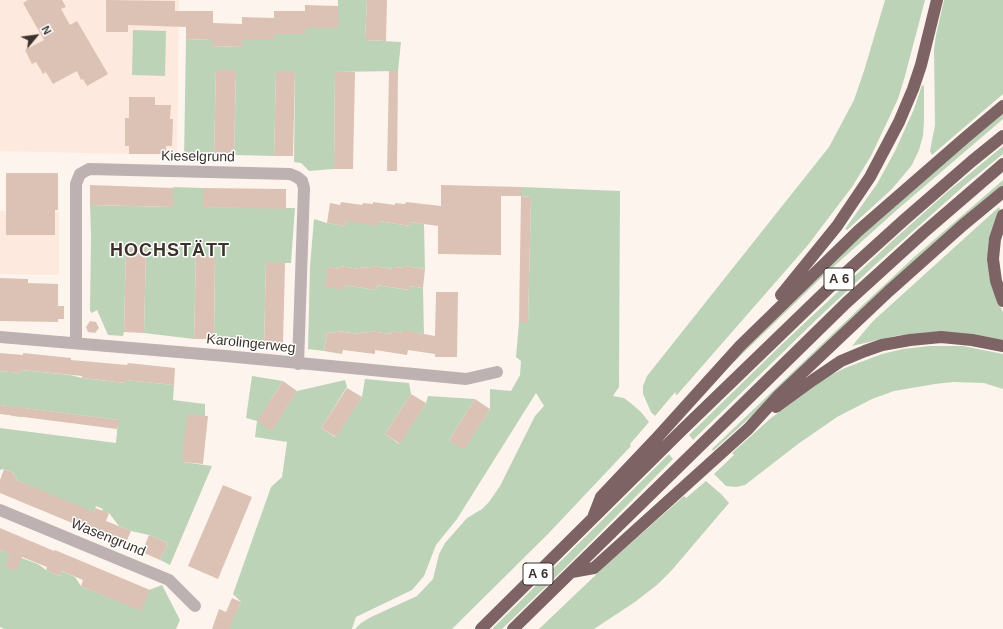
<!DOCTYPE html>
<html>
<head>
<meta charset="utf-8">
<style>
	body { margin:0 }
	#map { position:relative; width:1003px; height:629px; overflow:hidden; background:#fef4ee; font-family:Helvetica,sans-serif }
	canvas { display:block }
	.north { position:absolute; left:16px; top:16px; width:40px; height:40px; -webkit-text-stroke:3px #fff; paint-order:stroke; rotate:61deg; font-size:11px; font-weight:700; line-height:16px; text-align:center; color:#3c322d }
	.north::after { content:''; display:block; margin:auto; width:14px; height:18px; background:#3c322d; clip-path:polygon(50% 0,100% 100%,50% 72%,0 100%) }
</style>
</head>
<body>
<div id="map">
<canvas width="1003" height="629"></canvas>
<div class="north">N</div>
</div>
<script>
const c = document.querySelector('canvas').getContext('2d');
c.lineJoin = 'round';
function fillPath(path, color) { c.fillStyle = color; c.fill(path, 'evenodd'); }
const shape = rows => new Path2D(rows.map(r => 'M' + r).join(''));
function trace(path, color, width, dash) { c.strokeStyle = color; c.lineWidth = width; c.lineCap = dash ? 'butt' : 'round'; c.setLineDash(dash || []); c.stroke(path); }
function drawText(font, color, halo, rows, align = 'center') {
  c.font = font + ' Helvetica,sans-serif'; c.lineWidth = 3; c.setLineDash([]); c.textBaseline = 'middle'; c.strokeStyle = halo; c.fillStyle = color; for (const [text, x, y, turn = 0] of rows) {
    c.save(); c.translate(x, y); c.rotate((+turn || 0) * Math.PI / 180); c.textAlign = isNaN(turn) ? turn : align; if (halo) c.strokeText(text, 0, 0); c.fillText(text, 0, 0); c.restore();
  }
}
fillPath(shape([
	[0,0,179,0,177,155,0,151],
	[0,211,59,212,59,275,0,274]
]), '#fde9dd');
fillPath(shape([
	[338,0,367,0,365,40,401,42,398,71,335,72,334,169,309,171,301,163,294,162,295,72,276,72,274,156,234,155,236,71,216,70,214,155,184,158,186,39,212,40,212,46,241,47,242,40,273,40,274,34,305,34,305,28,338,28],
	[885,0,925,0,905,76,898,99,871,156,852,187,808,245,677,395,675,394,676,391,655,416,651,412,643,394,643,386,647,376,829,147,854,100,864,71],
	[944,0,1003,0,1003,94,932,155,930,151,935,125,934,49,936,35],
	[133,30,166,31,165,76,132,75],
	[922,85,924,86,924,121,923,136,919,150,912,165,892,189,847,230,845,229,877,184,895,151,914,109],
	[1003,112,1003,119,898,209,822,277,734,362,732,361,842,252],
	[1003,146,1003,154,965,185,876,264,818,318,693,440,689,435,779,347,891,242,946,193],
	[1003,180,1003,187,713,451,712,449,866,302,913,258],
	[173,187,203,188,203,207,295,208,291,263,266,263,264,346,214,339,215,256,196,256,194,339,144,333,146,250,126,249,124,332,123,336,108,335,97,310,92,313,90,311,91,237,90,205,172,207],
	[521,187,620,191,619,387,613,396,624,398,633,405,641,412,649,422,630,444,631,446,548,534,452,629,355,629,361,623,371,617,417,596,433,579,439,554,445,543,467,518,482,509,489,502,500,486,535,416,544,406,536,393,457,519,436,545,424,576,412,590,356,617,352,629,228,629,241,602,233,594,271,487,282,477,287,442,255,437,257,421,246,418,252,376,283,381,270,401,272,430,297,391,345,380,347,387,321,428,335,437,362,397,365,379,409,383,411,394,385,434,399,444,426,403,428,396,475,399,449,440,464,449,490,409,490,389,511,391,520,375,521,361,516,357,519,322,528,322,531,197,521,196],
	[999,207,1000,209,994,224,997,300,1003,312,1003,341,950,332,931,332,895,336,852,346,873,321],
	[314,219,327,223,345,226,346,221,379,221,410,226,411,222,424,224,425,269,404,266,404,268,394,267,393,269,372,266,371,268,361,267,360,269,339,266,339,269,328,267,344,289,344,285,376,290,377,285,408,290,409,286,423,288,424,334,403,331,402,333,392,331,391,334,370,331,370,333,360,332,359,334,338,331,337,333,327,332,324,351,308,349,310,266],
	[929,346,963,346,1003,354,1003,389,984,383,953,382,935,384,894,391,872,399,837,417,798,444,745,485,736,487,726,486,714,474,734,455,732,453,771,418,827,377,845,368,882,354,903,349],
	[22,370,70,375,82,378,125,383,126,380,174,385,173,400,205,404,205,416,183,462,212,466,170,565,160,560,168,543,149,535,131,531,119,526,109,513,102,511,103,509,96,506,93,514,16,480,17,477,13,475,14,473,4,469,0,470,0,428,116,443,118,420,23,408,22,417,12,416,13,407,0,405,0,371,21,373],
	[669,454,673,459,565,568,502,629,492,629],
	[706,481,721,494,729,503,672,570,657,585,635,602,594,629,539,629,604,567,684,496,686,498],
	[0,550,38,564,46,570,60,576,62,571,75,577,81,586,141,610,149,590,162,585,180,620,176,629,4,629,0,627]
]), '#bdd3b8');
fillPath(shape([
	[28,0,62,0,66,7,61,9,70,25,77,21,108,74,87,86,83,79,81,80,77,71,53,84,46,72,43,74,36,62,32,64,25,50,44,40,23,3],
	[106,0,175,1,175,11,213,11,213,23,242,24,242,17,274,18,274,11,305,11,305,5,338,6,338,28,305,28,305,34,274,34,274,40,242,40,242,47,212,46,212,40,186,39,186,27,128,25,128,32,106,32],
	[367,0,387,0,386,41,365,40],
	[216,70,236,70,234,155,214,155],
	[276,71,295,72,293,156,274,156],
	[389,71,398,71,397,171,387,171],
	[335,72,355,72,353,169,334,169],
	[129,97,155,97,155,105,171,105,170,119,173,119,172,146,166,146,166,154,129,154,129,146,125,146,125,118,129,118],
	[6,173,58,173,58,210,55,210,55,235,6,235],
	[90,185,173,188,173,207,90,205],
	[441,185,521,187,521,196,501,196,501,255,438,254,438,226,431,225,411,222,410,226,379,221,378,226,346,221,345,226,327,223,330,203,340,205,341,202,362,205,363,203,373,204,373,202,395,205,395,203,405,204,406,202,441,206],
	[203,188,286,189,286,209,203,207],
	[521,196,531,197,528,323,519,322],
	[126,249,146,249,144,333,124,332],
	[196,256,215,256,214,339,194,339],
	[266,262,285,263,283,346,264,346],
	[339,266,360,269,361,267,371,268,372,266,393,269,393,267,404,268,404,266,425,269,423,288,409,286,409,290,377,285,376,290,344,285,344,290,325,287,328,267,339,269],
	[0,278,28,279,28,283,58,284,58,306,64,306,64,319,58,319,58,322,0,321],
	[436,292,458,292,457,357,435,357,435,354,408,350,407,355,375,350,375,354,343,350,342,354,324,351,327,332,337,333,337,331,359,334,359,332,370,333,370,331,391,334,392,331,402,333,402,330,435,336],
	[90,321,96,322,99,328,95,333,88,332,86,327],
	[0,353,23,355,23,353,71,358,71,360,127,365,128,363,175,368,174,385,126,380,126,383,82,378,82,376,22,370,21,373,0,371],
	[283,381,297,391,272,431,257,421],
	[347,388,362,397,336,437,321,428],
	[411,394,426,403,400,444,385,434],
	[475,399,490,409,464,450,449,440],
	[0,405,119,420,117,429,0,414],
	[187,414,208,416,203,464,182,462],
	[4,469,14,473,13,475,17,477,16,480,94,512,95,508,109,513,106,521,131,531,125,545,0,493,0,480],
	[223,485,252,497,218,579,188,566],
	[0,528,54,551,55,550,150,590,141,611,81,586,83,580,62,571,60,576,46,570,47,567,22,557,16,571,5,567,10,554,0,550],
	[149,535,168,543,160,560,142,552],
	[232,598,241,602,229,629,212,629,219,609,226,612]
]), '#dcc2b4');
trace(shape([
	[0,337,226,356,466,379,497,372],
	[76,343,76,184,80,174,89,169,290,174,297,177,302,181,304,188,298,364],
	[0,510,169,580,195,606]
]), '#beb1b2', 12);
trace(shape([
	[1003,215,995,239,993,259,996,281,1003,301],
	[781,295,837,226,870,177,899,122,913,89,921,65,937,0],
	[776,407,813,380,841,361,865,351,882,345,910,340,941,337,972,340,1003,346],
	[594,515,601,497,655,440,740,346,858,231,966,137,1003,106],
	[572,572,594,568,748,429,779,395,889,291,963,225,1003,192],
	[481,629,682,430,830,287,904,220,972,161,1003,136],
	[513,629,846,303,923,233,1003,164]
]), '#7d6364', 12);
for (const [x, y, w] of [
	[839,279,30],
	[538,574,30]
]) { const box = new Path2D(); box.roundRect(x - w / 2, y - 11, w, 22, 3); c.fillStyle = '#fff'; c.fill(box); trace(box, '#3c322d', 1); }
drawText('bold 13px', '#3c322d', null, [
	["A 6",839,279],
	["A 6",538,574]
]);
drawText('14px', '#3c322d', '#fff', [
	["Kieselgrund",198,157,1],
	["Karolingerweg",251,344,6],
	["Wasengrund",108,538,22]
]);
c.letterSpacing = '1px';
drawText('bold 18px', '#3c322d', '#fff', [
	["HOCHSTÄTT",170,251]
]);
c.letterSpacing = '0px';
</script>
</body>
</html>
